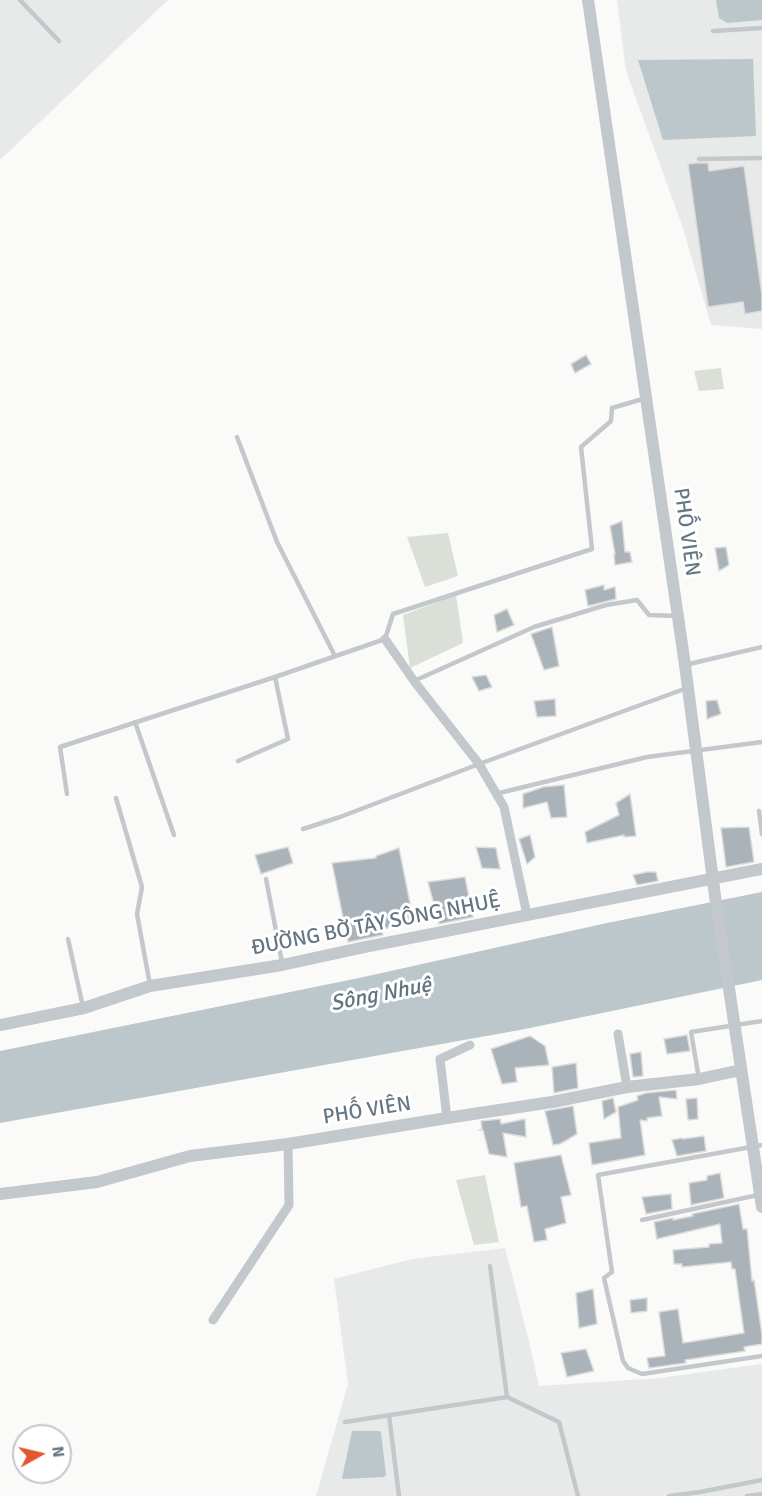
<!DOCTYPE html>
<html>
<head>
<meta charset="utf-8">
<style>
	body { margin:0 }
	#map { position:relative; width:762px; height:1496px; overflow:hidden; background:#fafaf8; font-family:Signika,sans-serif }
	canvas { display:block }
	.north { position:absolute; left:12px; top:1424px; width:60px; height:60px; box-sizing:border-box; background:#fff; border:2px solid #c1c8cd; border-radius:50%; rotate:82deg; font-size:16px; font-weight:700; line-height:24px; text-align:center; color:#657683 }
	.north::after { content:''; display:block; margin:auto; width:21px; height:27px; background:#e4572e; clip-path:polygon(50% 0,100% 100%,50% 72%,0 100%) }
</style>
</head>
<body>
<div id="map">
<canvas width="762" height="1496"></canvas>
<div class="north">N</div>
</div>
<script>
const c = document.querySelector('canvas').getContext('2d');
c.lineJoin = 'round';
function fillPath(path, color) { c.fillStyle = color; c.fill(path, 'evenodd'); }
const shape = rows => new Path2D(rows.map(r => 'M' + r).join(''));
function trace(path, color, width, dash) { c.strokeStyle = color; c.lineWidth = width; c.lineCap = dash ? 'butt' : 'round'; c.setLineDash(dash || []); c.stroke(path); }
function drawText(font, color, halo, rows, align = 'center') {
  c.font = font + ' Signika,sans-serif'; c.lineWidth = 6; c.setLineDash([]); c.textBaseline = 'middle'; c.strokeStyle = halo; c.fillStyle = color; for (const [text, x, y, turn = 0] of rows) {
    c.save(); c.translate(x, y); c.rotate((+turn || 0) * Math.PI / 180); c.textAlign = isNaN(turn) ? turn : align; if (halo) c.strokeText(text, 0, 0); c.fillText(text, 0, 0); c.restore();
  }
}
fillPath(shape([
	[0,0,168,0,0,160],
	[617,0,762,0,762,329,711,325,683,228,626,71],
	[505,1248,528,1337,539,1386,659,1378,762,1364,762,1496,316,1496,348,1384,334,1279,412,1259]
]), '#e8e9e9');
fillPath(shape([
	[721,368,724,389,699,391,694,371],
	[448,533,458,576,425,587,407,537],
	[456,595,463,643,410,668,403,615],
	[485,1175,499,1242,474,1245,456,1180]
]), '#dadfd7');
fillPath(shape([
	[716,0,762,0,762,20,727,23,719,18],
	[753,59,756,136,663,140,638,60],
	[762,892,762,980,520,1030,0,1123,0,1051,359,978,607,923],
	[352,1431,379,1431,381,1432,386,1475,384,1477,343,1479,342,1478]
]), '#bbc7cb');
const building = shape([
	[696,163,708,163,709,171,744,166,762,295,762,311,745,314,743,302,708,307,688,164,696,163],
	[586,355,591,364,575,373,571,364,586,355],
	[622,521,625,552,630,552,632,562,615,565,614,554,615,554,610,526,622,521],
	[726,547,729,565,719,571,715,548,726,547],
	[604,585,604,590,615,587,616,599,588,606,585,590,604,585],
	[507,609,514,625,497,632,494,615,507,609],
	[552,627,559,666,544,670,531,634,552,627],
	[486,675,492,687,479,691,472,677,486,675],
	[555,699,556,716,537,717,534,701,555,699],
	[717,700,721,714,707,719,706,701,717,700],
	[564,785,567,817,551,818,547,802,523,808,523,794,543,787,564,785],
	[630,794,636,836,624,837,624,835,587,843,585,832,619,815,616,803,630,794],
	[749,827,754,862,726,867,721,828,749,827],
	[530,835,535,857,527,864,519,839,530,835],
	[288,847,293,863,261,874,255,855,288,847],
	[476,847,496,848,500,869,482,868,476,847],
	[399,848,413,918,382,930,383,935,348,942,332,863,376,858,376,856,399,848],
	[647,872,656,872,658,881,637,885,633,875,647,872],
	[465,877,473,917,439,924,428,882,465,877],
	[687,1035,690,1051,667,1054,664,1039,687,1035],
	[530,1036,545,1046,549,1065,515,1068,517,1082,502,1084,491,1049,530,1036],
	[641,1052,643,1076,633,1077,630,1054,641,1052],
	[576,1063,578,1088,554,1093,552,1067,576,1063],
	[676,1090,677,1099,659,1097,662,1116,647,1118,647,1121,640,1120,645,1155,592,1165,589,1143,621,1138,618,1107,638,1100,637,1096,646,1093,676,1090],
	[613,1098,616,1112,604,1119,602,1101,613,1098],
	[697,1098,698,1119,688,1120,686,1099,697,1098],
	[573,1106,577,1134,560,1144,553,1145,545,1111,573,1106],
	[500,1119,501,1124,525,1119,526,1137,503,1133,507,1157,489,1154,483,1130,479,1130,482,1129,481,1121,500,1119],
	[704,1136,706,1151,677,1156,672,1140,682,1138,683,1139,704,1136],
	[561,1155,571,1195,561,1197,566,1223,545,1229,547,1240,534,1242,527,1206,521,1207,514,1163,561,1155],
	[720,1173,724,1198,691,1205,689,1183,707,1180,707,1176,720,1173],
	[671,1194,672,1209,646,1214,642,1197,671,1194],
	[739,1204,743,1229,747,1229,752,1281,754,1280,762,1335,762,1344,744,1347,745,1351,685,1360,686,1363,649,1368,647,1358,665,1356,659,1312,678,1309,683,1343,744,1333,735,1269,732,1269,731,1262,682,1267,682,1264,674,1264,673,1250,709,1247,709,1244,722,1243,720,1224,657,1239,654,1222,673,1218,673,1220,693,1216,692,1214,739,1204],
	[593,1289,597,1324,579,1328,576,1293,593,1289],
	[647,1298,647,1311,631,1313,630,1300,647,1298],
	[586,1349,594,1371,567,1377,561,1353,586,1349]
]);
fillPath(building, '#aab3b9');
trace(building, '#dcdcda', 1.5);
trace(shape([
	[20,0,59,41],
	[713,31,762,28],
	[699,159,762,158],
	[237,437,277,542,335,656],
	[685,665,762,647],
	[414,681,534,627,606,605,637,600,649,615,677,616],
	[135,722,174,835],
	[238,761,288,739,275,677],
	[67,794,60,747,275,677,385,639,393,614,592,549,581,447,611,421,612,408,646,398],
	[495,794,647,757,762,742],
	[116,798,142,887,137,914,150,985],
	[759,811,762,834],
	[303,829,340,817,479,764,687,688],
	[266,879,282,962],
	[68,939,83,1007],
	[699,1079,691,1032,762,1021],
	[762,1145,598,1175,612,1272,604,1278,623,1361,628,1368,642,1374,762,1356],
	[642,1220,758,1195],
	[490,1266,507,1397,559,1422,578,1496],
	[389,1415,399,1496],
	[345,1422,507,1397],
	[669,1496,700,1492,762,1480],
	[747,1496,762,1494]
]), '#c3c8cc', 4.5);
trace(shape([
	[385,639,414,681,479,764,504,807,527,915],
	[618,1034,627,1087],
	[447,1118,440,1059,470,1045],
	[213,1320,289,1205,288,1144]
]), '#c3c8cc', 9);
trace(shape([
	[588,0,685,665,715,896,762,1207],
	[0,1025,84,1008,150,986,282,965,365,947,762,869],
	[0,1194,97,1182,190,1156,288,1144,447,1118,552,1102,627,1087,699,1079,741,1070]
]), '#c3c8cc', 12);
drawText('21px', '#657683', '#fff', [
	["PHỐ VIÊN",686,532,82],
	["ĐƯỜNG BỜ TÂY SÔNG NHUỆ",376,925,-11],
	["PHỐ VIÊN",367,1111,-9]
]);
drawText('italic 22px', '#60757c', '#fff', [
	["Sông Nhuệ",381,995,-11]
]);
</script>
</body>
</html>
